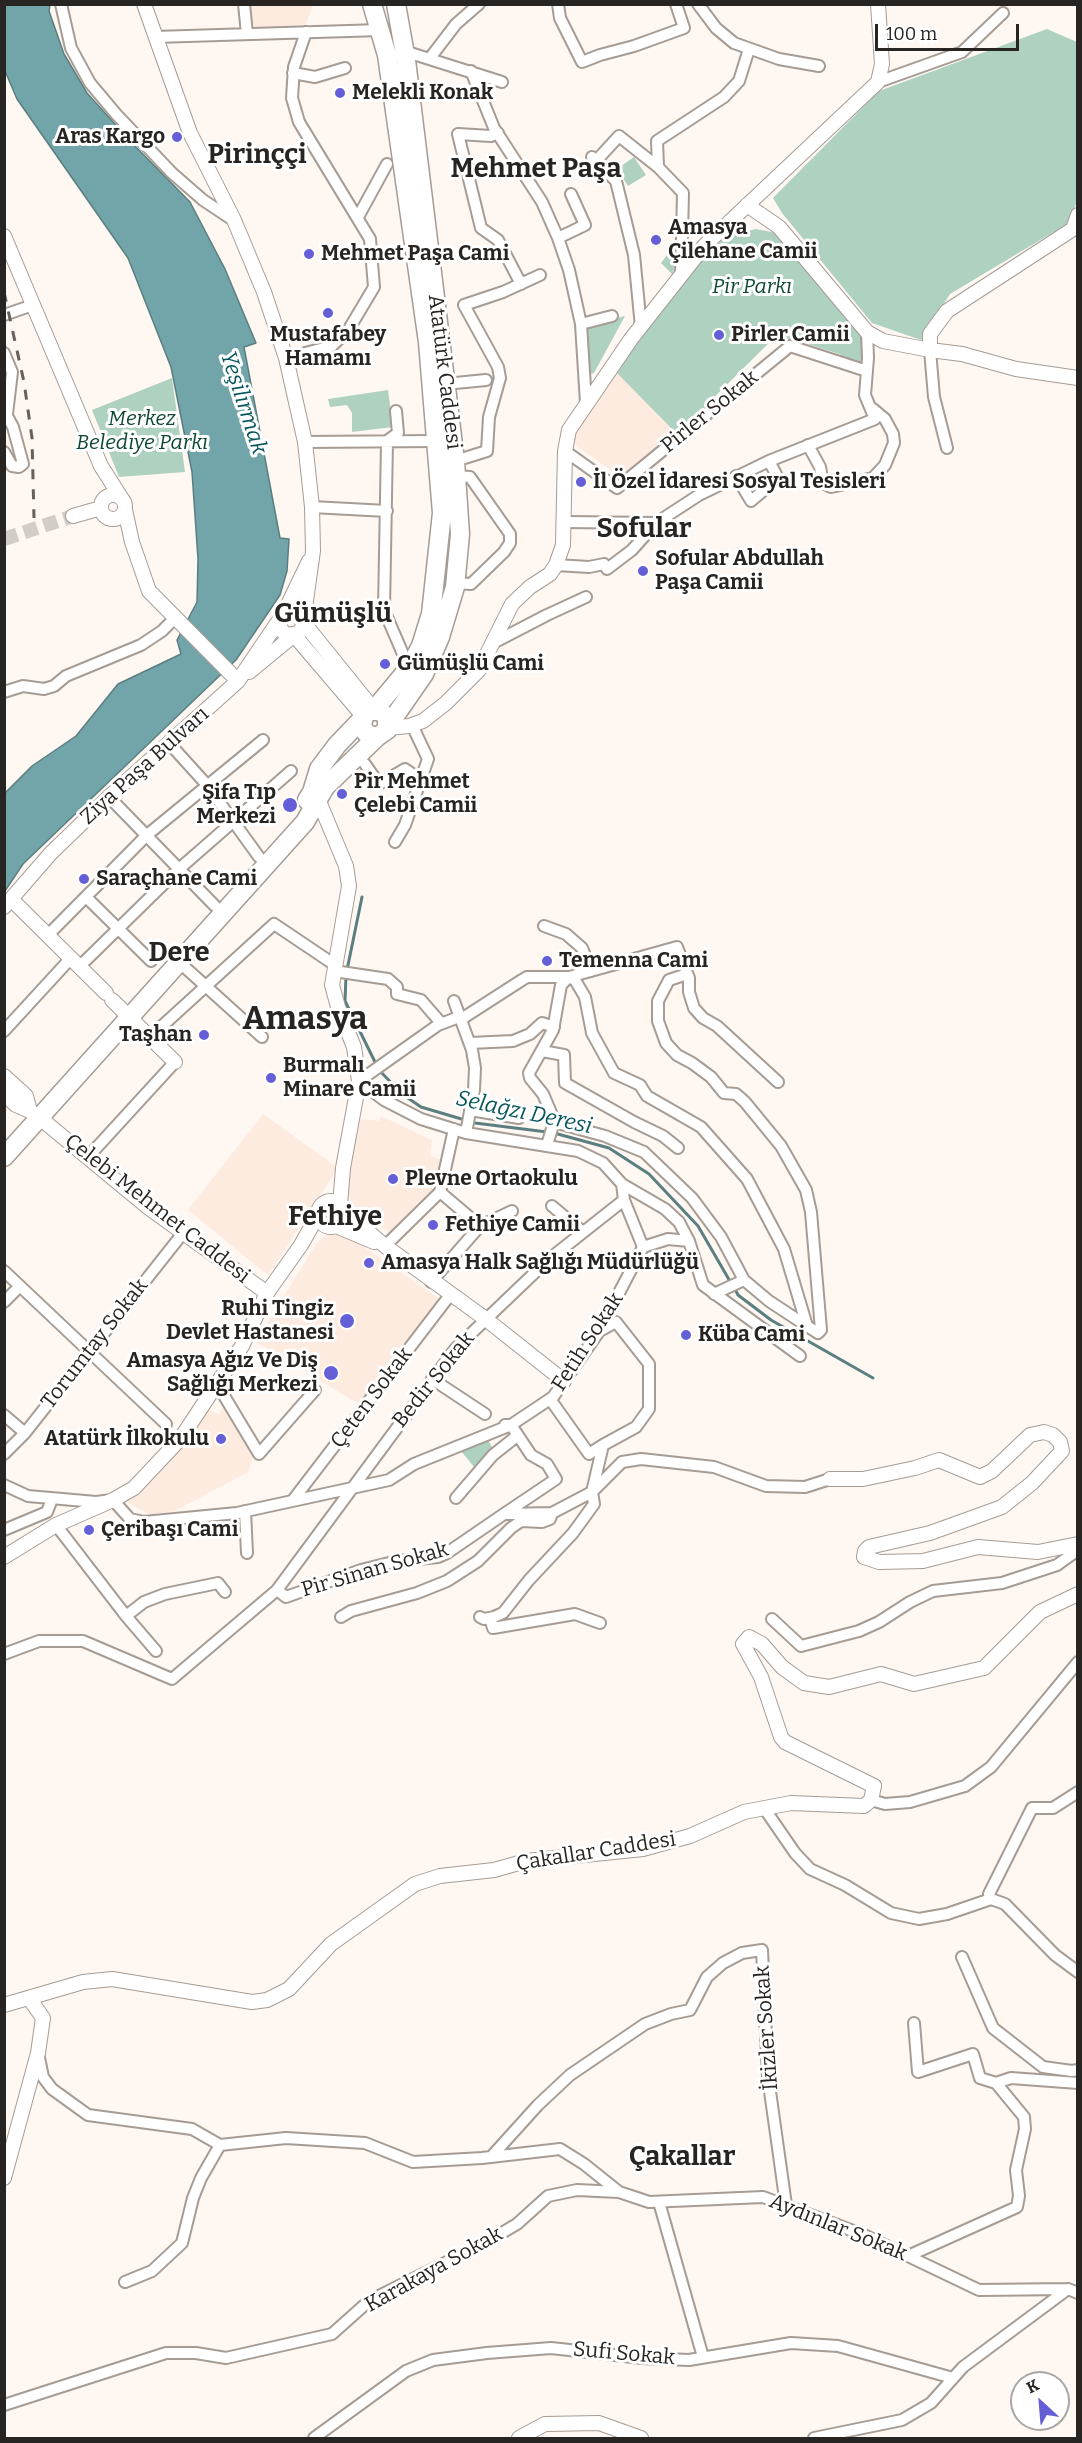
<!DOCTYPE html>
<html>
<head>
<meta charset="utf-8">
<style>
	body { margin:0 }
	#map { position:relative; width:1082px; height:2443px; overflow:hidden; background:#fef7f2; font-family:Bitter,serif }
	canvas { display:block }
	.frame { position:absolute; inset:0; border:6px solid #282421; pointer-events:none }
	.north { position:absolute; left:1010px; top:2371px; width:60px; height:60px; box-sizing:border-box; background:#fff; border:2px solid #a9a7a6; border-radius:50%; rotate:334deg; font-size:16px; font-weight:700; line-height:24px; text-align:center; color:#282421 }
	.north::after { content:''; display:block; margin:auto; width:21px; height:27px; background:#645ed7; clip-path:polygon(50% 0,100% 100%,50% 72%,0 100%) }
	.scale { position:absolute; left:875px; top:24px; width:144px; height:27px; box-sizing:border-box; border:3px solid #282421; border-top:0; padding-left:8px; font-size:18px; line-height:21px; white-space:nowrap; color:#282421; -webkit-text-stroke:4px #fff; paint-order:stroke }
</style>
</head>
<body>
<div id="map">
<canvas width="1082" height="2443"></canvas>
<div class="frame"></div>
<div class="north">K</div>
<div class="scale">100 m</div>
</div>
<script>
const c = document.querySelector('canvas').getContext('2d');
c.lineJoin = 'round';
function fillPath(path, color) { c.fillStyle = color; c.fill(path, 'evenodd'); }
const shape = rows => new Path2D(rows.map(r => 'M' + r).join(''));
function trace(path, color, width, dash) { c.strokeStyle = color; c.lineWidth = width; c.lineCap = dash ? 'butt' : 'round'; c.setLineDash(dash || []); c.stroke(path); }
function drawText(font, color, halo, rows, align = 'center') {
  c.font = font + ' Bitter,serif'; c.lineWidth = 6; c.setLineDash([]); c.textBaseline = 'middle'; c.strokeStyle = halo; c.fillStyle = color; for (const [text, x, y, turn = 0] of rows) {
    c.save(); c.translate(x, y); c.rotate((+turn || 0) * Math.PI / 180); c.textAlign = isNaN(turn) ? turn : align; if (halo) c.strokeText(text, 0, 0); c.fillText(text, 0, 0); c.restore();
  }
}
fillPath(shape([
	[245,5,313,5,305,26,247,28],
	[615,371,677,434,623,479,571,442],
	[263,1114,338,1168,268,1275,188,1210],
	[381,1116,432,1140,430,1156,443,1160,431,1195,390,1232,356,1214,346,1187,361,1119,380,1121],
	[342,1232,441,1300,359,1404,256,1342,316,1244,327,1234],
	[224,1406,253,1458,248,1472,175,1511,151,1515,126,1502,188,1438,209,1409,219,1415]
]), '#fdebdf');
fillPath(shape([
	[1047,29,1077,42,1077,202,1067,224,950,294,921,340,872,323,782,213,773,198,879,91],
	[634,157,646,175,628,186,617,169],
	[756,229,777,233,798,253,860,335,865,350,860,365,839,354,799,341,773,339,677,434,615,371,667,301,717,243,730,235],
	[679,239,673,275,661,263],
	[625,316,594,373,588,374,583,326],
	[172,378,185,472,119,477,92,410],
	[388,390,393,427,352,432,352,413,347,405,330,407,328,399],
	[488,1440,492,1447,474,1467,461,1451]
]), '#aed1c0');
const water = shape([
	[5,5,50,5,49,11,64,54,87,93,132,143,190,202,225,269,256,343,244,347,280,538,289,539,287,571,280,595,236,660,23,864,5,891,5,793,32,766,76,736,118,684,181,654,177,640,197,602,198,559,192,472,171,367,128,258,17,99,5,71,5,5]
]);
fillPath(water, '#71a5a9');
trace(water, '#5b7e80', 1.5);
trace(shape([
	[347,970,362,897],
	[346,976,345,1001,376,1064],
	[379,1070,402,1094,421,1107,475,1123,547,1132],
	[554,1133,609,1148,649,1174,698,1226,731,1283],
	[735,1289,738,1295,771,1320,873,1378]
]), '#5b7e80', 3);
trace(shape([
	[4,539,73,516]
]), '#d3cdc8', 14, [14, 7]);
const minor = shape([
	[61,4,71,48,90,83,116,114,172,173,203,200,233,220],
	[244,4,247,34],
	[558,4,560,18,582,62,600,55,634,46,684,28,676,4],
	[698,4,716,28,734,43,779,59,819,66],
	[155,37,381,30],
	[404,51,502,82],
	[430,58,456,24,479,4],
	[471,71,494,128,542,202,558,238,569,270,581,324,586,403],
	[293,73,315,77,345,68],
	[878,82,962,52,1003,13],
	[498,133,491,136,458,134,481,228,498,240,521,284],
	[592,157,616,181,634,255,641,327],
	[596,161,619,136,658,167,683,193,681,276],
	[658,167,657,141,724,97,739,81,749,49],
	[358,217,387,164],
	[558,238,585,225,571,194],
	[4,315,33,305],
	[581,324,612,316],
	[930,350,934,397,947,448],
	[4,353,12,372,7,414],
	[286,358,332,346,349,329,374,287,370,239,299,122,292,98,294,67,306,32],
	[445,384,486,380],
	[4,410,13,427,23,464,19,467,12,466,4,452],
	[396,411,398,433,387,441,384,610,409,668],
	[305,442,436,441],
	[808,445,820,467,823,483,831,487,873,478,885,465,894,443,893,434,885,419,873,409],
	[565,451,617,488,790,346,867,371],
	[455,461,487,451,489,417,500,378,498,367,464,305,503,292,540,275],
	[736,476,751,501,778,478,769,461],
	[312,507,387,511],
	[565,522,656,523],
	[556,565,589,567,604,564,607,569,632,550,656,523,699,495,769,461,875,419,865,395,868,358,867,332],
	[455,583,471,584,504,552,510,543,510,534,470,477,456,476],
	[493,643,547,615,586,597],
	[4,692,23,686,44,689,54,686,66,676,141,645,162,631,176,617],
	[169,743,207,785,259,857],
	[365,764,379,784,405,769,421,780],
	[109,797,215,906],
	[395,842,405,825,428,759,412,725],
	[86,897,151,961],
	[544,926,566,934,582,948,591,971],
	[48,935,147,835,263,740],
	[179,962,262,1037],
	[79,967,179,869,291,771],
	[334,971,388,979,397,987,397,994,421,1000,441,1023],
	[454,1001,472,1050,475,1068,474,1090,466,1133],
	[4,1031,71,958],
	[150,1037,274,924,335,965],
	[470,1043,513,1041,530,1034,542,1023,554,1027],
	[542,1051,564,1055,565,1083,634,1122,663,1136,678,1148],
	[470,1110,519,1118],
	[554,1122,605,1136,644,1152,692,1198,721,1237,744,1280,769,1301,807,1326],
	[547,1145,554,1122,552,1115,543,1094,530,1078,529,1073,553,1030,561,985,569,977,575,980,585,997,592,1033,614,1073,640,1085,647,1096,701,1127,747,1179,784,1249,807,1326,818,1333,821,1330,811,1212,806,1190,781,1146,745,1102,736,1094,724,1093,711,1077,692,1063,677,1055,666,1043,658,1021,658,1001,669,980,687,974],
	[88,1157,175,1062],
	[622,1184,665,1209,679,1222,689,1241,703,1285,800,1356],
	[440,1192,480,1226],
	[552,1206,583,1232],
	[385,1246,440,1192,454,1129],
	[643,1247,668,1239,689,1241],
	[4,1271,166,1424],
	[431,1282,480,1226,512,1211],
	[714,1294,744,1280],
	[4,1302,20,1286],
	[598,1332,616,1322,649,1364,649,1409,636,1427,603,1445],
	[432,1379,485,1414],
	[217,1384,259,1454,315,1390],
	[4,1415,25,1433],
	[4,1454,25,1433,183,1233],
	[4,1485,28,1496,96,1502,113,1500,130,1519,144,1522,237,1513,389,1480,414,1464,511,1425,553,1397,598,1333,643,1247,624,1200,622,1184,603,1163,578,1151,466,1133,421,1119,384,1100,359,1081,438,1025,459,1017,463,1018,522,980,527,977,569,977,677,947,689,978,689,992,694,1008,703,1018,717,1026,778,1082],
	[456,1498,493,1455,517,1436],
	[293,1500,450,1295],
	[245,1511,247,1553],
	[504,1514,556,1479,547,1464,531,1455,511,1425,505,1425],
	[56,1525,126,1616,156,1651],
	[4,1530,47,1512,52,1499],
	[277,1590,456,1348,548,1260,624,1200],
	[126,1616,144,1602,165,1594,218,1583,225,1592],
	[341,1617,351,1611,417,1593,447,1581,478,1561,511,1528,521,1521,542,1522,550,1519,552,1513],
	[480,1617,484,1619,494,1617,503,1613,529,1580,573,1533,594,1504,592,1492,603,1445,589,1454,550,1399],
	[490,1618,493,1628,575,1614,600,1623],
	[772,1619,801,1646,859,1631,879,1622,910,1602,933,1591,1002,1583,1057,1565,1078,1550],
	[4,1654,39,1641,83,1641,172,1679,277,1590,286,1597,361,1570,397,1561,438,1557,447,1553,504,1514,552,1513,592,1492,622,1462,641,1459,714,1467,766,1486,805,1487,830,1479],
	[871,1800,885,1804,910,1802,965,1786,991,1767,1078,1662],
	[764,1808,795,1853,810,1869,845,1885,891,1913,919,1919,947,1914,991,1899,1005,1904,1055,1955,1078,1972],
	[991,1899,989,1894,1032,1808,1053,1808,1078,1792],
	[962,1957,993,2028,1043,2067,1072,2071,1078,2070],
	[914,2023,918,2072,973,2054,980,2078,996,2083],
	[38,2053,43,2077,52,2089,88,2115,192,2129,220,2145,286,2138,365,2143,413,2162,482,2158,560,2149,584,2164,619,2192,649,2202,763,2197,864,2235,979,2290,1068,2289,1078,2293],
	[491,2157,538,2105,570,2075,645,2024,671,2014,690,2010,707,1977,723,1963,742,1953,762,1950,768,2077,786,2205],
	[659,2202,703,2357],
	[908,2256,1017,2207,1019,2196,1016,2170,1025,2129,1024,2117,996,2083,1011,2078,1078,2083],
	[125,2282,152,2271,182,2243,193,2198,201,2178,220,2145],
	[4,2405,166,2353,196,2353,226,2358,332,2334,369,2301,483,2244,517,2224,548,2196,577,2190,619,2192],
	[314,2438,406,2371,433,2360,487,2353,551,2348,642,2358,689,2360,791,2343,838,2346,953,2378],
	[814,2438,902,2420,931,2403,963,2367,1068,2289]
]);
const tertiary = shape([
	[144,4,190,133,234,220,264,292,286,358,305,442,312,507,313,551,303,622,374,710],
	[747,205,779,227,867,332,883,341,930,350,930,334,947,311,1073,229,1078,215],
	[4,236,101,466,122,499],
	[930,350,962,354,1016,369,1078,378],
	'101 507a12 12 0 1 1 24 0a12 12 0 1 1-24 0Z',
	[125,510,132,542,149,591,238,681],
	[73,516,101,508],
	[283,615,309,561],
	[249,672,294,635,364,717],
	[388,728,409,726,423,721,446,703,479,670,512,604,530,587,550,574,556,565,563,545,565,451,569,430,631,339,705,245,878,82,882,64,878,4],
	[318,799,346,866,349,886,332,985,338,1007,354,1047,359,1081,343,1168,340,1205],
	[11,899,106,993],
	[4,907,51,853,109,797,238,681,282,616,289,611,297,612,302,618,303,626,299,633,287,635,281,630,279,621],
	[112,1000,175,1062],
	[4,1076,26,1096,30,1111],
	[4,1094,16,1105,30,1111,40,1118,149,1208,267,1293],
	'318 1214a13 13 0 1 1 26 0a13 13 0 1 1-26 0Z',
	[343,1210,385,1246,487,1320,564,1381],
	[336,1226,374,1242],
	[830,1479,863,1479,915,1468,939,1460,980,1477,992,1471,1030,1435,1044,1432,1053,1435,1060,1442,1062,1451,1032,1483,1002,1507,930,1533,869,1547,865,1551,864,1557,879,1562,923,1561,978,1547,1038,1552,1078,1544],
	[4,1557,56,1525,113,1500,134,1488,181,1438,242,1346,267,1293,301,1245,318,1215],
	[4,2005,83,1982,112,1979,252,2002,267,2000,289,1989,331,1944,415,1884,440,1876,494,1870,526,1861,643,1849,690,1836,744,1812,791,1803,864,1806,871,1800,874,1786,785,1742,781,1737,761,1677,743,1644,749,1637,762,1644,782,1667,804,1683,829,1687,881,1674,914,1684,984,1668,1040,1612,1078,1594],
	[4,2178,38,2053,43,2018,29,1998],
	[519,2438,545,2424,599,2423,641,2438]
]);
const primary = shape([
	[372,4,387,55,428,342,442,513,431,614,421,646,409,668,374,710],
	[388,726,424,674,440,637,455,587,460,534,455,461,406,60,396,4],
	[307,800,312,792,319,769,337,745,362,719],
	[4,1157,305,822,325,787,377,737,387,730,387,717,380,711,371,711,364,715,362,727,367,734,377,737]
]);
trace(minor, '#a69c94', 14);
trace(tertiary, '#a69c94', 16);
trace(primary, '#a69c94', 21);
trace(minor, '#fff', 10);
trace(tertiary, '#fff', 14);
trace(primary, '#fff', 18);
trace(shape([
	[4,292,24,382,32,438,34,518]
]), '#65605d', 3, [10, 10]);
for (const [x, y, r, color] of [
	[340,93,6,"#645ed7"],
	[177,137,6,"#645ed7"],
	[656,240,6,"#645ed7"],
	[309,254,6,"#645ed7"],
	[328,313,6,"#645ed7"],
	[719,335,6,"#645ed7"],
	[581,482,6,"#645ed7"],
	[643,571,6,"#645ed7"],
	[385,664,6,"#645ed7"],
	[342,794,6,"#645ed7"],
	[290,805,8,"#645ed7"],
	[84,879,6,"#645ed7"],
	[547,961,6,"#645ed7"],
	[204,1035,6,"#645ed7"],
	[271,1078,6,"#645ed7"],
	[393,1179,6,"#645ed7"],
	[433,1225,6,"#645ed7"],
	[369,1263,6,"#645ed7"],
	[347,1321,8,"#645ed7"],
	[686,1335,6,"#645ed7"],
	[331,1373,8,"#645ed7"],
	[221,1439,6,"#645ed7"],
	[89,1530,6,"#645ed7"]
]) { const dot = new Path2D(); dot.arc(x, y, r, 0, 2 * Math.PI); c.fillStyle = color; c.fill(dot); trace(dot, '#fff', 2); }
drawText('bold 21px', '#282421', '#fff', [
	["Melekli Konak",352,93],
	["Aras Kargo",165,137,"right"],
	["Amasya",668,228],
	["Çilehane Camii",668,252],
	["Mehmet Paşa Cami",321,254],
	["Mustafabey",328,335,"center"],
	["Hamamı",328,359,"center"],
	["Pirler Camii",731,335],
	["İl Özel İdaresi Sosyal Tesisleri",593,482],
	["Sofular Abdullah",655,559],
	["Paşa Camii",655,583],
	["Gümüşlü Cami",397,664],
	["Pir Mehmet",354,782],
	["Çelebi Camii",354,806],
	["Şifa Tıp",276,793,"right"],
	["Merkezi",276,817,"right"],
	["Saraçhane Cami",96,879],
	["Temenna Cami",559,961],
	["Taşhan",192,1035,"right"],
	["Burmalı",283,1066],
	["Minare Camii",283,1090],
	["Plevne Ortaokulu",405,1179],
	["Fethiye Camii",445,1225],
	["Amasya Halk Sağlığı Müdürlüğü",381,1263],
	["Ruhi Tingiz",334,1309,"right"],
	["Devlet Hastanesi",334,1333,"right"],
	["Küba Cami",698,1335],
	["Amasya Ağız Ve Diş",318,1361,"right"],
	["Sağlığı Merkezi",318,1385,"right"],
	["Atatürk İlkokulu",209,1439,"right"],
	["Çeribaşı Cami",101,1530]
], 'left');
drawText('italic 21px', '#0f4833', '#fff', [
	["Pir Parkı",752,287],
	["Merkez",142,419],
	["Belediye Parkı",142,443]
]);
drawText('21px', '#282421', '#fff', [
	["Atatürk Caddesi",444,372,83],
	["Pirler Sokak",710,412,-39],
	["Ziya Paşa Bulvarı",145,766,-42],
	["Çelebi Mehmet Caddesi",157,1209,38],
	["Fetih Sokak",588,1342,-57],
	["Torumtay Sokak",95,1344,-52],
	["Bedir Sokak",434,1380,-51],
	["Çeten Sokak",372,1398,-53],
	["Pir Sinan Sokak",375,1570,-16],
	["Çakallar Caddesi",596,1852,-9],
	["İkizler Sokak",767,2028,-94],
	["Aydınlar Sokak",838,2228,22],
	["Karakaya Sokak",434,2270,-29],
	["Sufi Sokak",624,2354,5]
]);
drawText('italic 22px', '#06555b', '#fff', [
	["Yeşilırmak",243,403,72],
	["Selağzı Deresi",524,1113,12]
]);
drawText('bold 27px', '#282421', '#fff', [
	["Pirinççi",257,155],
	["Mehmet Paşa",536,169],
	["Sofular",644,529],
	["Gümüşlü",333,614],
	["Dere",179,953],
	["Fethiye",335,1217],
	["Çakallar",682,2157]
]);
drawText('bold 33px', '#282421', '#fff', [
	["Amasya",305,1020]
]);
</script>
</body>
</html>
